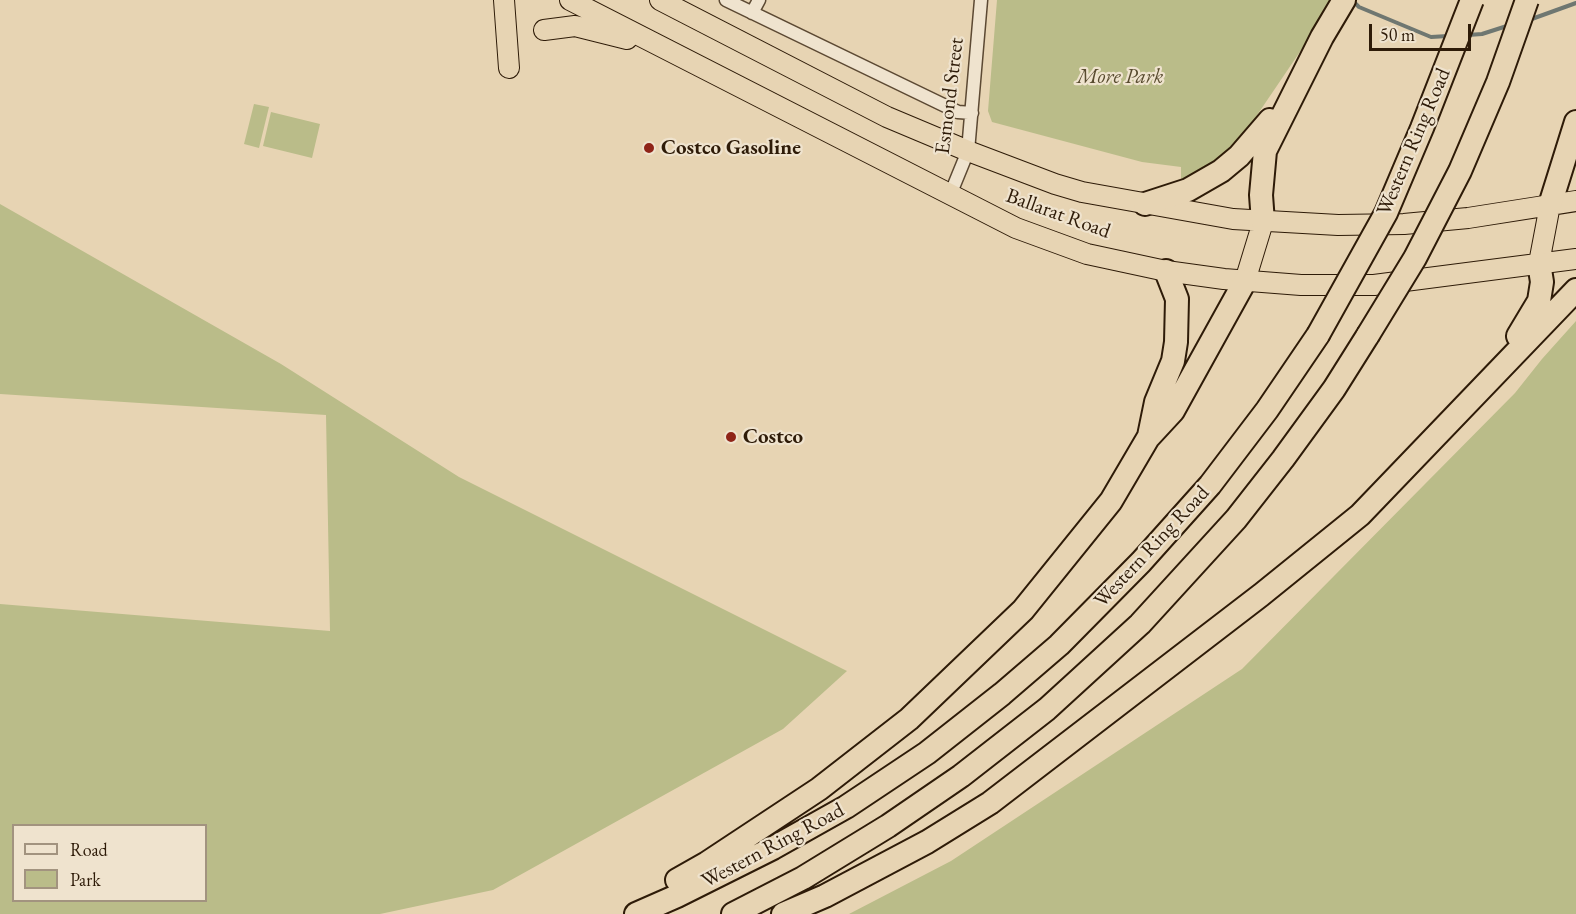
<!DOCTYPE html>
<html>
<head>
<meta charset="utf-8">
<style>
	body { margin:0 }
	#map { position:relative; width:1576px; height:914px; overflow:hidden; background:#e7d4b3; font-family:"EB Garamond",serif }
	canvas { display:block }
	.legend { position:absolute; left:12px; top:824px; width:195px; height:78px; box-sizing:border-box; background:#efe3ce; border:2px solid #a2937f; margin:0; padding:8px 10px; list-style:none; font-size:18px; color:#2e1b08 }
	.legend li { display:flex; align-items:center; gap:12px; height:30px }
	.legend b { width:30px; border:2px solid #a2937f }
	.scale { position:absolute; left:1369px; top:24px; width:102px; height:27px; box-sizing:border-box; border:3px solid #2e1b08; border-top:0; padding-left:8px; font-size:18px; line-height:21px; white-space:nowrap; color:#2e1b08; -webkit-text-stroke:4px #efe3ce; paint-order:stroke }
</style>
</head>
<body>
<div id="map">
<canvas width="1576" height="914"></canvas>
<ul class="legend">
<li><b style="height:8px;background:#efe3ce"></b>Road</li>
<li><b style="height:16px;background:#babc89"></b>Park</li>
</ul>
<div class="scale">50 m</div>
</div>
<script>
const c = document.querySelector('canvas').getContext('2d');
c.lineJoin = 'round';
function fillPath(path, color) { c.fillStyle = color; c.fill(path, 'evenodd'); }
const shape = rows => new Path2D(rows.map(r => 'M' + r).join(''));
function trace(path, color, width, dash) { c.strokeStyle = color; c.lineWidth = width; c.lineCap = dash ? 'butt' : 'round'; c.setLineDash(dash || []); c.stroke(path); }
function drawText(font, color, halo, rows, align = 'center') {
  c.font = font + ' "EB Garamond",serif'; c.lineWidth = 4.5; c.setLineDash([]); c.textBaseline = 'middle'; c.strokeStyle = halo; c.fillStyle = color; for (const [text, x, y, turn = 0] of rows) {
    c.save(); c.translate(x, y); c.rotate((+turn || 0) * Math.PI / 180); c.textAlign = isNaN(turn) ? turn : align; if (halo) c.strokeText(text, 0, 0); c.fillText(text, 0, 0); c.restore();
  }
}
fillPath(shape([
	[997,0,1335,0,1249,127,1210,168,1197,175,1181,179,1181,167,1142,162,992,122,988,111],
	[254,104,269,107,259,148,244,144],
	[271,112,320,124,312,158,263,146],
	[0,204,281,364,459,477,847,671,783,729,493,890,380,914,0,914,0,604,330,631,326,415,0,394],
	[14,826,206,826,206,900,14,900],
	[1576,321,1576,914,849,914,951,861,1242,669,1515,393,1542,359]
]), '#babc89');
trace(shape([
	[1352,0,1359,7,1431,37,1448,36],
	[1529,20,1576,3],
	[1468,35,1482,34,1510,25]
]), '#6f7771', 4);
const minor = shape([
	[726,0,958,112,972,113],
	[752,13,759,0],
	[950,195,968,151,981,0]
]);
const trunk = shape([
	[504,0,509,68],
	[570,0,1016,228,1087,254,1166,271,1224,279,1301,285,1374,285,1576,259],
	[660,0,887,117,968,151,1055,184,1082,192,1233,219,1338,225,1404,224,1468,218,1576,201],
	[544,30,575,26,627,39],
	[1539,263,1550,205],
	[1245,281,1263,222]
]);
const motorway = shape([
	[1145,204,1188,190,1221,171,1239,156,1270,120],
	[1550,205,1576,122],
	[1263,222,1261,195,1265,151,1322,37,1344,0],
	[1518,336,1539,301,1542,282,1539,263],
	[1149,436,1156,402,1173,361,1176,342,1177,299,1166,271],
	[677,880,707,863,819,789,909,719,1023,610,1111,501,1148,438,1173,411,1245,281],
	[636,914,677,896,773,848,846,807,927,753,1002,694,1059,645,1141,562,1210,485,1267,410,1318,335],
	[733,914,803,878,888,826,961,776,1047,709,1140,624,1236,519,1283,459,1334,389,1368,335],
	[783,914,825,896,927,842,990,803,1261,595,1360,515,1576,290]
]);
trace(minor, '#5c4933', 15);
trace(trunk, '#2e1b08', 22);
trace(motorway, '#2e1b08', 26);
trace(minor, '#efe3ce', 12);
trace(trunk, '#e7d4b3', 20);
trace(motorway, '#e7d4b3', 22);
const motorwayBridge = shape([
	[1318,335,1386,213,1422,128,1472,0],
	[1368,335,1415,258,1460,171,1498,82,1527,0]
]);
trace(motorwayBridge, '#2e1b08', 26, []);
trace(motorwayBridge, '#e7d4b3', 22);
for (const [x, y, r, color] of [
	[649,148,6,"#8f2418"],
	[731,437,6,"#8f2418"]
]) { const dot = new Path2D(); dot.arc(x, y, r, 0, 2 * Math.PI); c.fillStyle = color; c.fill(dot); trace(dot, '#efe3ce', 2); }
drawText('italic 21px', '#584b2f', '#efe3ce', [
	["More Park",1120,77]
]);
drawText('21px', '#2e1b08', '#efe3ce', [
	["Esmond Street",950,96,-83],
	["Western Ring Road",1414,142,-67],
	["Ballarat Road",1058,214,20],
	["Western Ring Road",1152,547,-47],
	["Western Ring Road",773,846,-28]
]);
drawText('bold 21px', '#2e1b08', '#efe3ce', [
	["Costco Gasoline",661,148],
	["Costco",743,437]
], 'left');
</script>
</body>
</html>
